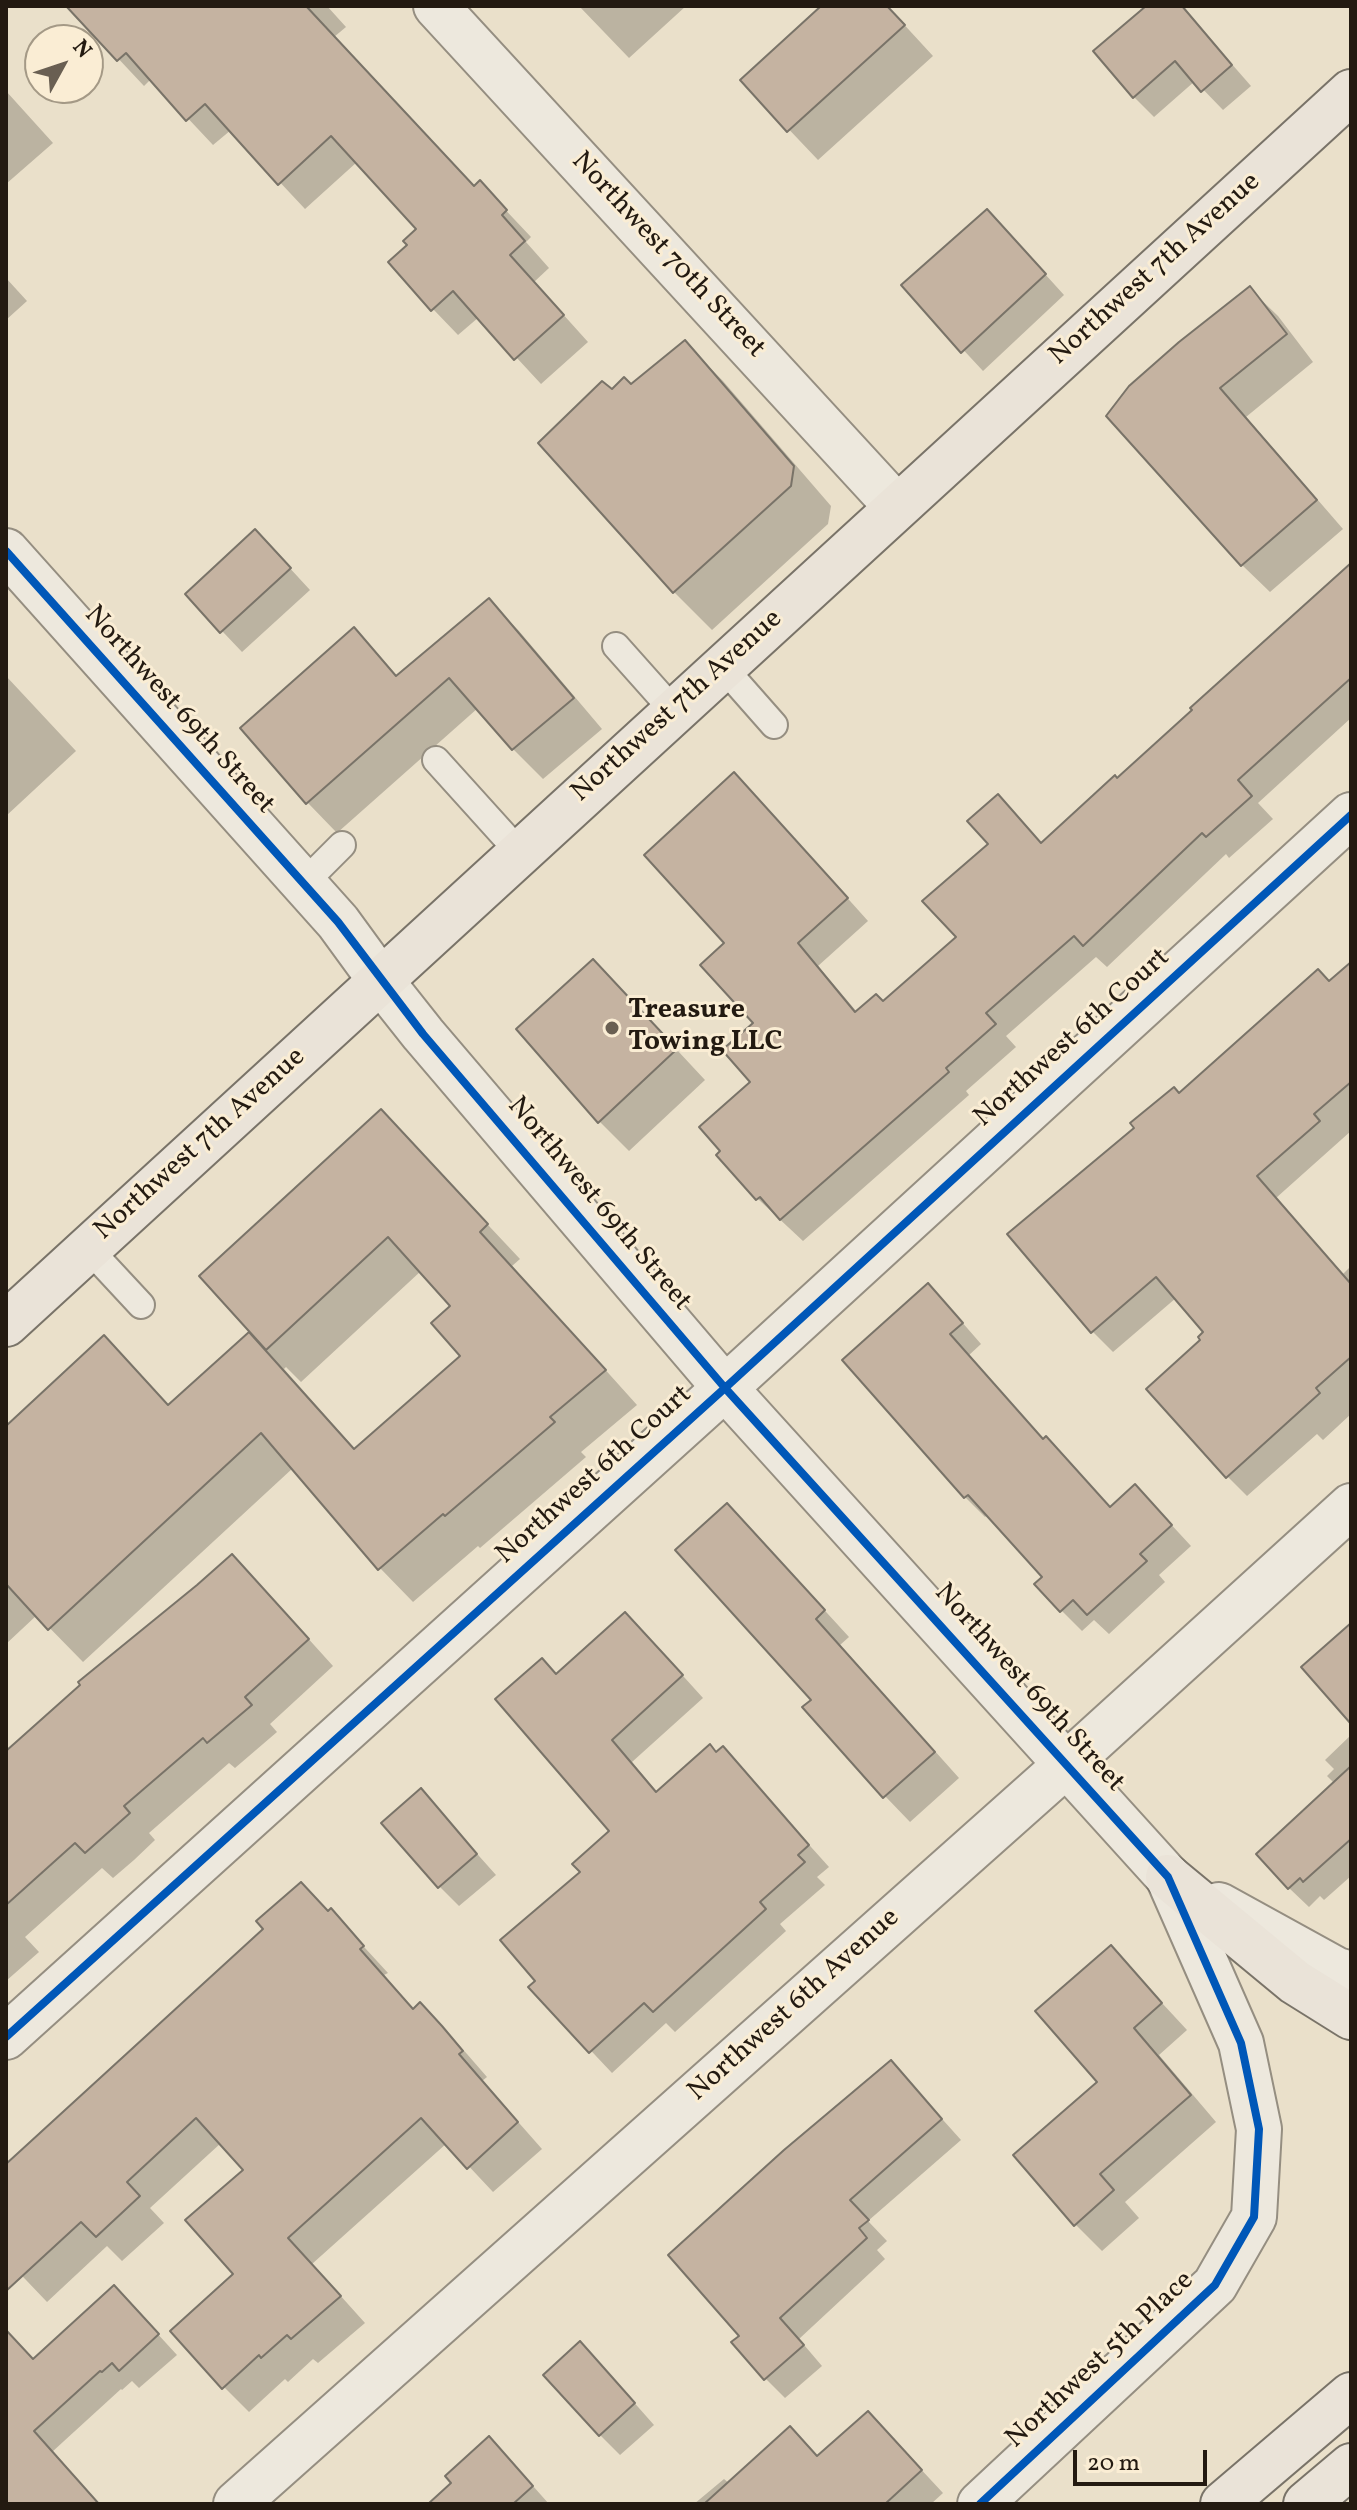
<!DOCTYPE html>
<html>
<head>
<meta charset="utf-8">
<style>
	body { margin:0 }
	#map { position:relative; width:1357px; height:2510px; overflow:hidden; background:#eae0ca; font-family:Vollkorn,serif }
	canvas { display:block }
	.frame { position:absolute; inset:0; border:8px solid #231a11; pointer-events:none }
	.north { position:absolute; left:24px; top:24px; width:80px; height:80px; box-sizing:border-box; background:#faedd4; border:2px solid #a49986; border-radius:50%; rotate:50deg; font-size:22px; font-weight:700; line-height:32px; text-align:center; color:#231a11 }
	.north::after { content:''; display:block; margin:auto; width:28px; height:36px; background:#695f52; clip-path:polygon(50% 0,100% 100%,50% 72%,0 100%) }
	.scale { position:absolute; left:1073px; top:2450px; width:134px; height:36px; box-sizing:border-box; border:4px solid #231a11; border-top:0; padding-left:10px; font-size:24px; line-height:28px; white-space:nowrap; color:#231a11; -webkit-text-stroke:6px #faedd4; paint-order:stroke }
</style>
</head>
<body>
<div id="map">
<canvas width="1357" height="2510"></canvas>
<div class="frame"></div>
<div class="north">N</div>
<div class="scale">20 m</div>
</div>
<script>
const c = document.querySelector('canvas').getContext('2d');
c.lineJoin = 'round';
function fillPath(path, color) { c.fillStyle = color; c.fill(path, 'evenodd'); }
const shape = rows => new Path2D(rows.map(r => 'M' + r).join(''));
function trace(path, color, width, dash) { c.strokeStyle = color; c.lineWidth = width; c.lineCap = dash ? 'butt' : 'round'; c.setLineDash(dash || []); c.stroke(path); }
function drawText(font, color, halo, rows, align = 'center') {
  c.font = font + ' Vollkorn,serif'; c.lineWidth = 6; c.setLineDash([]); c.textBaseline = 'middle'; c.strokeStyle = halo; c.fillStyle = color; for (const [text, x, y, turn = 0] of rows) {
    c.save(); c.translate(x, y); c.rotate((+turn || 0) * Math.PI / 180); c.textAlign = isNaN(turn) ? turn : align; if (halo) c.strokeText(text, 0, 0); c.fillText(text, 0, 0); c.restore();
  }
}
fillPath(shape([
	[69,6,327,6,346,27,334,37,475,188,480,183,531,237,526,242,549,268,534,282,588,342,541,384,479,317,458,335,433,309,410,245,419,229,357,162,305,209,231,130,213,145,151,79,144,86],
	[579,6,686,6,629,58],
	[824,6,887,6,933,56,818,160,742,80],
	[1149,6,1181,6,1251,86,1223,110,1195,81,1154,117,1134,97],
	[6,91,53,143,6,184],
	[1007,232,1064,295,983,371,904,286],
	[6,278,27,301,6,320],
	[1250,289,1278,316,1313,362,1246,417,1343,529,1270,592,1242,565,1109,416],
	[685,343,723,381,831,506,828,524,712,630,674,592,612,391,631,387],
	[275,552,310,590,242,652,187,594],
	[1351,564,1351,718,1258,803,1273,819,1229,858,1226,854,1107,967,1096,957,1006,1036,1016,1047,966,1091,969,1095,803,1241,758,1199,719,1155,753,1082,756,1023,727,943,756,796,868,921,818,966,857,1012,883,1004,959,937,1042,845,1117,780],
	[489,601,519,631,602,729,543,779,513,749,478,708,337,833,308,803,242,728,354,630,398,677],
	[6,676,76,751,6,816],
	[1330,983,1351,990,1351,1131,1276,1198,1343,1274,1351,1266,1351,1414,1323,1440,1317,1434,1247,1496,1227,1476,1203,1340,1206,1333,1176,1298,1113,1352,1093,1332,1010,1234,1179,1095],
	[622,991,705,1080,629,1151,599,1121],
	[381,1111,520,1259,512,1266,637,1405,581,1452,586,1457,480,1548,478,1546,413,1602,380,1568,293,1468,83,1662,37,1615,6,1644,6,1428,170,1407,263,1348],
	[421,1271,453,1306,463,1357,356,1450,284,1369,286,1367,301,1382],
	[948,1306,981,1344,968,1356,1044,1441,1111,1509,1155,1507,1191,1546,1159,1575,1165,1582,1109,1634,1094,1620,1082,1631,1062,1611,1037,1584,1045,1577,988,1514,985,1517,965,1497,845,1361],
	[752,1531,849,1637,840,1645,959,1778,910,1822,885,1796,813,1700],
	[258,1583,333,1666,270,1724,277,1732,235,1768,229,1763,149,1833,155,1840,134,1860,113,1878,102,1868,25,1937,39,1952,6,1981,6,1754],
	[646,1635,703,1698,632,1762,658,1793,723,1749,829,1867,817,1877,825,1885,780,1924,786,1931,675,2032,666,2023,612,2073,531,1987,537,1981,583,1872,611,1831,557,1676],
	[1351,1735,1351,1876,1324,1900,1320,1896,1309,1907,1289,1888,1335,1784,1327,1776,1334,1769,1325,1760],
	[421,1791,496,1875,459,1906,439,1886],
	[331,1911,388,1973,384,1975,414,2010,445,2030,467,2054,487,2077,482,2081,542,2149,493,2192,447,2143,312,2264,365,2323,318,2363,313,2359,288,2382,285,2379,249,2412,224,2387,246,2170,221,2143,150,2208,164,2223,122,2261,107,2246,47,2302,6,2259,6,2166],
	[1111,1948,1187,2030,1159,2055,1216,2122,1125,2202,1139,2218,1102,2251,1076,2225,1100,2082],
	[891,2062,961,2140,868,2221,887,2241,877,2250,885,2259,799,2339,822,2366,785,2398,765,2378,742,2336],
	[133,2307,177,2355,139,2388,132,2381,122,2390,121,2389,52,2452,98,2504,11,2504,6,2499,6,2332,34,2361],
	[600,2364,654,2425,620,2455,600,2435],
	[890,2436,943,2493,931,2504,694,2504,724,2479,730,2484],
	[489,2439,509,2459,549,2504,445,2504,454,2484]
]), '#0003');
const building = shape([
	[66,6,306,6,474,186,480,180,507,210,502,215,525,241,510,255,564,315,514,360,453,291,431,311,388,262,407,245,403,241,416,229,331,136,278,185,205,104,186,121,126,53,117,61,66,6],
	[821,6,887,6,905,25,787,132,740,80,821,6],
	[1146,6,1182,6,1232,65,1201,92,1175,61,1133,98,1093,51,1146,6],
	[987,209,1046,274,961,353,901,285,987,209],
	[1250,286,1287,334,1220,388,1317,500,1241,566,1106,416,1129,386,1179,342,1250,286],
	[685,340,794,466,791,486,673,593,538,443,602,381,612,389,624,377,631,384,685,340],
	[255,529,291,568,220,633,185,594,255,529],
	[1351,563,1351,678,1238,780,1252,796,1206,837,1202,833,1083,946,1074,936,986,1013,996,1024,946,1068,949,1072,780,1220,760,1197,756,1200,716,1155,720,1151,699,1127,750,1082,722,1050,753,1023,700,965,724,943,644,855,734,772,848,898,798,943,855,1012,876,994,883,1001,956,937,922,901,988,844,967,821,998,794,1041,843,1115,775,1117,778,1192,710,1190,708,1351,563],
	[489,598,574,698,512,750,449,678,306,804,240,728,354,627,396,676,489,598],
	[593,959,677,1049,598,1123,516,1029,593,959],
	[1351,962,1351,1082,1314,1114,1320,1121,1257,1176,1351,1284,1351,1357,1316,1388,1320,1393,1226,1478,1146,1389,1200,1340,1198,1337,1203,1332,1156,1277,1091,1333,1007,1234,1134,1128,1130,1123,1174,1087,1179,1093,1318,969,1329,981,1351,962],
	[381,1109,488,1224,480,1232,606,1370,550,1417,555,1422,445,1516,443,1514,378,1570,261,1433,48,1630,6,1584,6,1426,104,1335,168,1405,249,1332,354,1449,460,1356,431,1323,450,1306,388,1237,266,1350,199,1276,381,1109],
	[928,1283,963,1323,950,1334,1043,1439,1046,1436,1110,1507,1135,1484,1172,1525,1140,1554,1147,1561,1087,1615,1073,1600,1060,1612,1034,1584,1042,1577,968,1495,964,1498,842,1360,928,1283],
	[727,1503,825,1610,816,1619,935,1752,883,1798,802,1707,811,1700,675,1550,727,1503],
	[232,1554,309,1639,245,1697,252,1705,207,1743,203,1738,124,1806,130,1813,85,1853,75,1843,6,1905,6,1751,80,1685,78,1682,197,1585,232,1554],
	[625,1612,683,1675,612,1740,656,1792,710,1744,716,1752,723,1746,809,1845,798,1855,805,1862,760,1902,766,1909,653,2012,644,2003,589,2053,528,1987,535,1981,500,1940,580,1872,572,1864,609,1831,495,1699,542,1658,556,1674,625,1612],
	[1351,1623,1351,1724,1301,1667,1351,1623],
	[1351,1766,1351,1839,1303,1882,1300,1878,1288,1889,1256,1854,1351,1766],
	[421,1788,477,1854,438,1888,381,1823,421,1788],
	[301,1882,328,1911,331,1908,364,1946,360,1949,413,2009,420,2002,442,2026,463,2051,459,2054,518,2122,467,2169,421,2118,288,2238,341,2296,291,2339,287,2335,261,2358,259,2355,222,2389,170,2331,233,2274,185,2220,243,2170,196,2118,127,2182,140,2196,96,2237,81,2222,6,2291,6,2164,263,1929,256,1921,301,1882],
	[1111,1945,1162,2003,1134,2028,1191,2095,1100,2174,1114,2190,1074,2226,1013,2155,1097,2082,1035,2011,1111,1945],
	[891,2060,942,2119,850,2200,869,2220,859,2228,867,2238,780,2318,804,2345,764,2380,731,2342,739,2336,668,2255,784,2150,891,2060],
	[114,2285,159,2334,119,2371,112,2363,102,2372,100,2371,34,2431,99,2504,6,2504,6,2330,33,2359,114,2285],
	[580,2341,635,2403,599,2436,543,2375,580,2341],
	[868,2411,922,2470,885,2504,704,2504,790,2426,817,2456,868,2411],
	[489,2436,533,2486,513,2504,428,2504,451,2483,445,2476,489,2436]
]);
fillPath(building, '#c5b3a1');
trace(building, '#797368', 2);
const service = shape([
	[616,646,673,710],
	[722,666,774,725],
	[436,760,520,853],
	[303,884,342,845],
	[88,1248,141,1305]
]);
const minor = shape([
	[436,6,897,507],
	[6,551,338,922,381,981],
	[1219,1905,1337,1970,1351,1974],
	[6,2037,725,1388,1351,815],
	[236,2504,1067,1764],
	[980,2504,1215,2285,1254,2217,1259,2129,1241,2043,1168,1877]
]);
const tertiary = shape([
	[381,981,423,1034,725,1388,1168,1877],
	[1067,1764,1351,1506]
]);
const primary = shape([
	[6,1324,1351,92]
]);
const motorway = shape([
	[1168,1877,1295,1982,1351,2017],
	[1223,2504,1351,2395],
	[1306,2504,1351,2466]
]);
trace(service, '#958e81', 30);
trace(minor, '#958e81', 48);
trace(tertiary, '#958e81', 48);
trace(primary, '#797368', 48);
trace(motorway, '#797368', 48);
trace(service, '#ede8dd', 26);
trace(minor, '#ede8dd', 44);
trace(tertiary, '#ede8dd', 44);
trace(primary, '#eae3d8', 44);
trace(motorway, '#eae3d8', 44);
trace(shape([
	[6,551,338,922,423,1034,725,1388,1168,1877,1241,2043,1259,2129,1254,2217,1215,2285,980,2504],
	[6,2037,725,1388,1351,815]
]), '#0057b8', 8);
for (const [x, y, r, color] of [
	[612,1028,8,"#695f52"]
]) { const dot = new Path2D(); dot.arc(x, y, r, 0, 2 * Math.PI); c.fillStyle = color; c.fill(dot); trace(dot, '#faedd4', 3); }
drawText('28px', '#231a11', '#faedd4', [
	["Northwest 70th Street",667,256,47],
	["Northwest 7th Avenue",1156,270,-42],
	["Northwest 7th Avenue",678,707,-42],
	["Northwest 69th Street",178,711,48],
	["Northwest 6th Court",1073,1039,-42],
	["Northwest 7th Avenue",201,1145,-42],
	["Northwest 69th Street",598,1205,50],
	["Northwest 6th Court",595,1476,-42],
	["Northwest 69th Street",1028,1689,48],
	["Northwest 6th Avenue",795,2006,-42],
	["Northwest 5th Place",1101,2361,-43]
]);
drawText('bold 28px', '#231a11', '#faedd4', [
	["Treasure",628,1012],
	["Towing LLC",628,1044]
], 'left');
</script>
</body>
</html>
